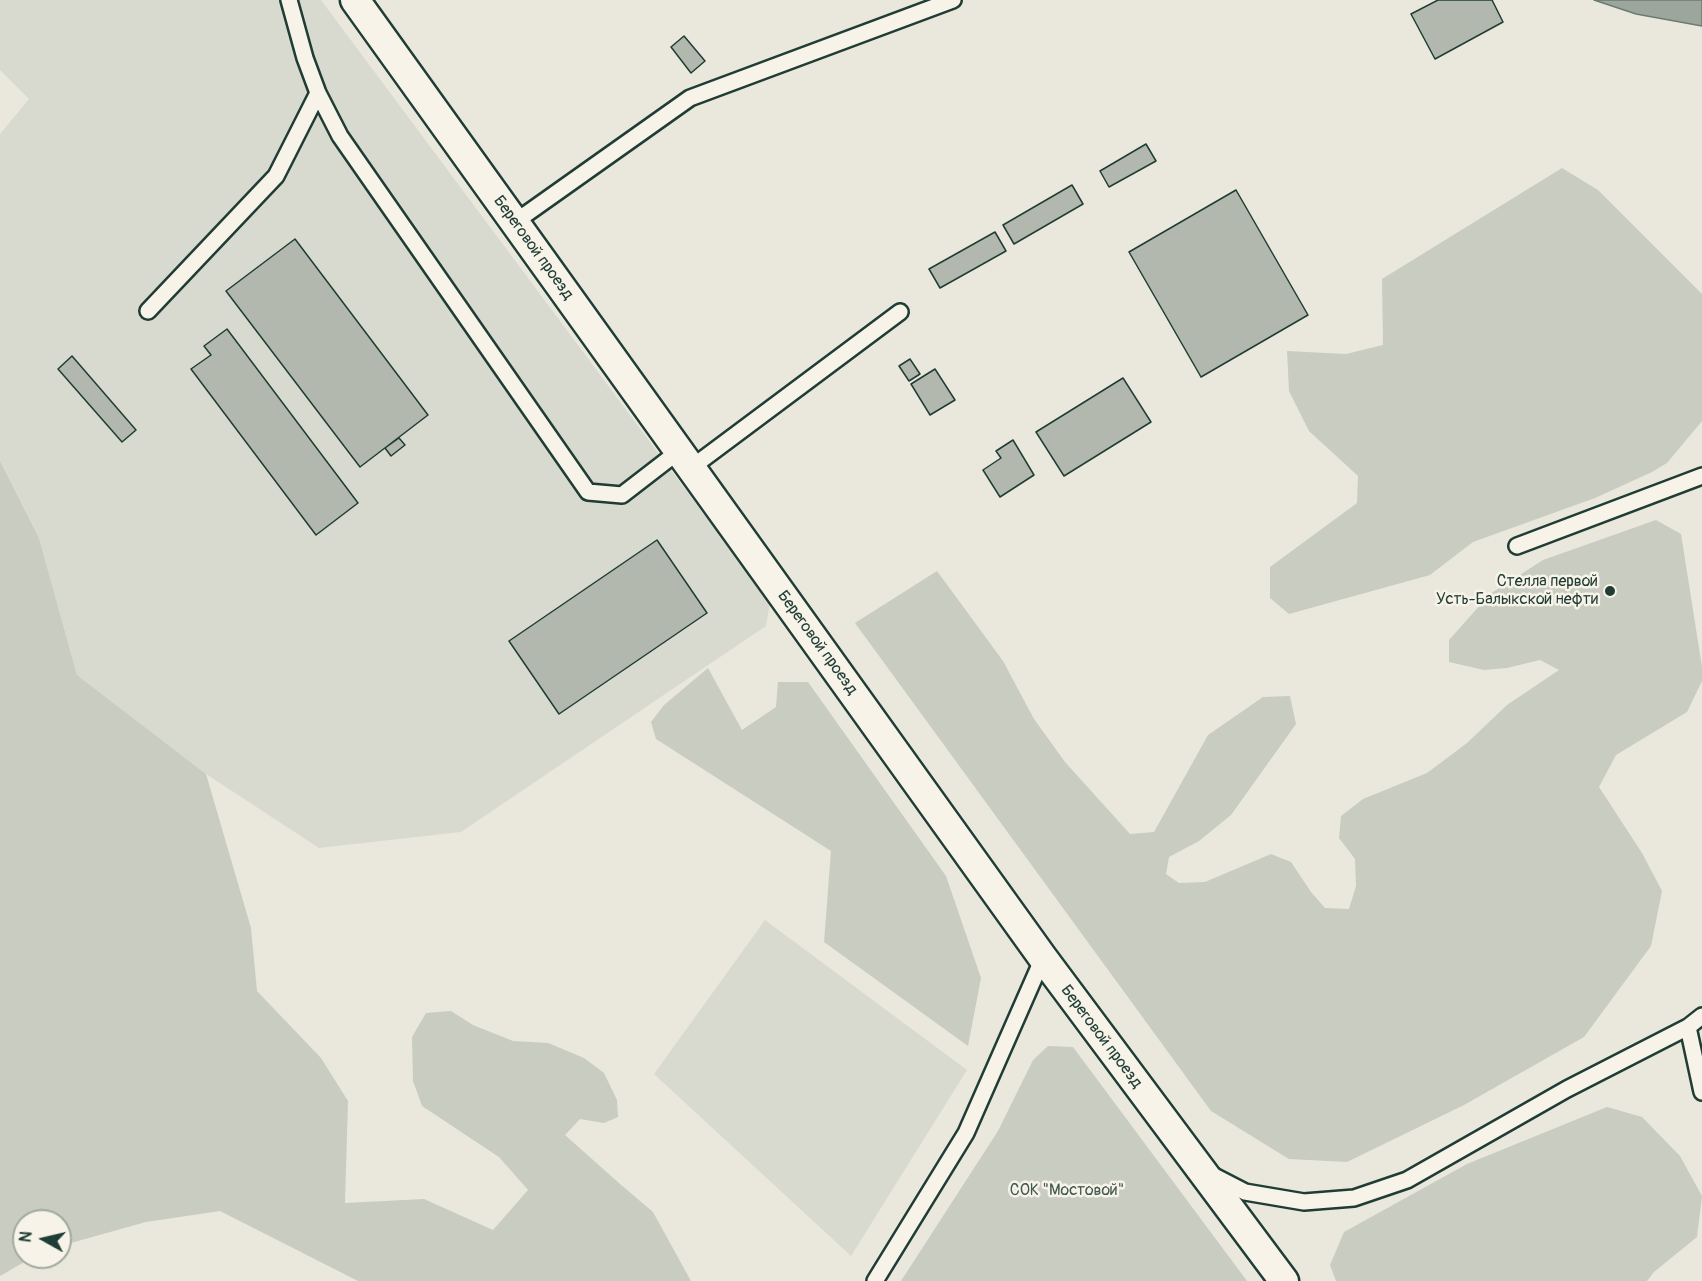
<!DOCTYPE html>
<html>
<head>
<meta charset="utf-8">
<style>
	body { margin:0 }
	#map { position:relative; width:1702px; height:1281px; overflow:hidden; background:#eae8dd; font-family:Pangolin,sans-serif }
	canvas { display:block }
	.north { position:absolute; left:12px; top:1209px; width:60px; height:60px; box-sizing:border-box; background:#f7f3e8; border:2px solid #a1aaa0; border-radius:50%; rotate:278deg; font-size:16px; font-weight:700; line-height:24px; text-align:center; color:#1f3d34 }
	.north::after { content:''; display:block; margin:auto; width:21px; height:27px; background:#1f3d34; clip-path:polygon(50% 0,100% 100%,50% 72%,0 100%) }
</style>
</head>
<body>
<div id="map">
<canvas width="1702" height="1281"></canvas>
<div class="north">N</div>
</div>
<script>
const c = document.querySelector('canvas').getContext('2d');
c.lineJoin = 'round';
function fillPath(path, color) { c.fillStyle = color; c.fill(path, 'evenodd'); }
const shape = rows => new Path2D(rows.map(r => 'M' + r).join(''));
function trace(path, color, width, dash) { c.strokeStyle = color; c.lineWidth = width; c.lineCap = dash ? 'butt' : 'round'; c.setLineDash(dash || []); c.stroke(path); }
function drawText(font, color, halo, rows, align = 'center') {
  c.font = font + ' Pangolin,sans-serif'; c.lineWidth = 5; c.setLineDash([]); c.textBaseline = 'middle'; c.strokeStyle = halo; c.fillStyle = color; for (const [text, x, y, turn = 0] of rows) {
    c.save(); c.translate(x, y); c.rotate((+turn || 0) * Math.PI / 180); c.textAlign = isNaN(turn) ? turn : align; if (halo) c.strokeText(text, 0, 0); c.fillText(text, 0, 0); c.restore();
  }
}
fillPath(shape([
	[0,0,321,0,770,603,766,626,461,832,319,848,206,774,77,675,39,538,0,461,0,134,29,99,0,70],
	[765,920,967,1070,851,1256,654,1074]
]), '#d9dacf');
fillPath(shape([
	[1562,168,1598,190,1702,294,1702,421,1667,463,1652,472,1595,498,1473,542,1430,575,1289,614,1270,598,1270,567,1357,503,1358,476,1309,431,1289,391,1287,351,1346,354,1383,345,1382,279],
	[0,461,39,538,77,675,206,774,251,928,257,991,321,1058,348,1101,345,1203,424,1199,493,1230,528,1190,499,1157,422,1106,413,1081,412,1037,426,1013,451,1011,473,1025,513,1041,548,1043,584,1058,604,1073,617,1100,618,1117,604,1123,580,1119,565,1135,620,1184,653,1212,691,1281,358,1281,220,1211,146,1222,60,1246,60,1221,24,1221,24,1257,33,1257,0,1276],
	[1656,520,1681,534,1702,667,1702,681,1687,712,1616,755,1599,787,1642,853,1662,891,1651,946,1584,1037,1464,1105,1347,1162,1289,1159,1211,1111,855,623,937,571,1003,661,1034,719,1065,762,1130,834,1154,832,1208,735,1263,697,1290,696,1296,724,1231,815,1199,841,1169,857,1166,874,1179,883,1205,882,1271,854,1291,862,1311,892,1325,908,1349,909,1356,886,1355,859,1339,838,1341,816,1363,799,1427,773,1467,743,1507,705,1559,670,1540,660,1507,668,1484,670,1449,662,1449,640,1490,594,1543,560],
	[708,668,742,730,776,707,778,682,808,682,946,876,981,978,968,1046,824,942,831,851,656,739,651,722,664,705],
	[1048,1046,1073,1047,1247,1281,901,1281,998,1131,1033,1060],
	[1607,1107,1642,1117,1680,1156,1702,1196,1697,1237,1654,1272,1647,1281,1336,1281,1330,1265,1344,1232,1467,1164]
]), '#c8ccc1');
const water = shape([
	[1594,0,1702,0,1702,26,1636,14,1594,0]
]);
fillPath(water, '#9ca69c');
trace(water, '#6a7c72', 1.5);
const building = shape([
	[1438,0,1492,0,1503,22,1435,59,1411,14,1438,0],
	[684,36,705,61,691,73,671,47,684,36],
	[1146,144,1156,161,1109,187,1100,171,1146,144],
	[1072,185,1083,204,1014,244,1003,225,1072,185],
	[1236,190,1308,315,1201,377,1129,252,1236,190],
	[995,232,1006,251,940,288,929,269,995,232],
	[295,239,428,415,360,467,226,291,295,239],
	[227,329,358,503,316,535,191,369,211,355,204,346,227,329],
	[72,356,136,430,122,442,58,369,72,356],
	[910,359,920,374,909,381,899,366,910,359],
	[935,369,955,400,930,415,911,384,935,369],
	[1123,378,1151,422,1064,476,1036,432,1123,378],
	[399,438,405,445,391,456,385,448,399,438],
	[1013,440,1034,475,1000,497,983,470,1001,458,996,451,1013,440],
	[657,540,707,613,559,714,509,641,657,540]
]);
fillPath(building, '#b2b8ae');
trace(building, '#1f3d34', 1.5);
const service = shape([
	[289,0,305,58,318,93,340,136,588,492,622,495,679,451],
	[515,222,690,98,953,0],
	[148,311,276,176,318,93],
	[691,468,900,312],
	[1517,546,1702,476],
	[1688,1027,1702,1092],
	[1212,1175,1245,1192,1304,1202,1354,1198,1407,1180,1567,1089,1688,1027,1702,1016],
	[875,1281,966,1133,1043,958]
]);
const minor = shape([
	[355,0,1043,958,1284,1281]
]);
trace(service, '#1f3d34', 20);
trace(minor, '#1f3d34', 33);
trace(service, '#f7f3e8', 15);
trace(minor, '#f7f3e8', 28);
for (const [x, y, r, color] of [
	[1610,591,6,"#1f3d34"]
]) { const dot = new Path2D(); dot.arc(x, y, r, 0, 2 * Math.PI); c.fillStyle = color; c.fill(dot); trace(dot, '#f7f3e8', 2); }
drawText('16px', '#1f3d34', '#f7f3e8', [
	["Береговой проезд",533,248,54],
	["Береговой проезд",817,643,54],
	["Береговой проезд",1101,1037,53]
]);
drawText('16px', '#1f3d34', '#f7f3e8', [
	["Стелла первой",1598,582],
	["Усть-Балыкской нефти",1598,600]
], 'right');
drawText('16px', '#415a50', '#f7f3e8', [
	["СОК \"Мостовой\"",1067,1191]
]);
</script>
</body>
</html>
